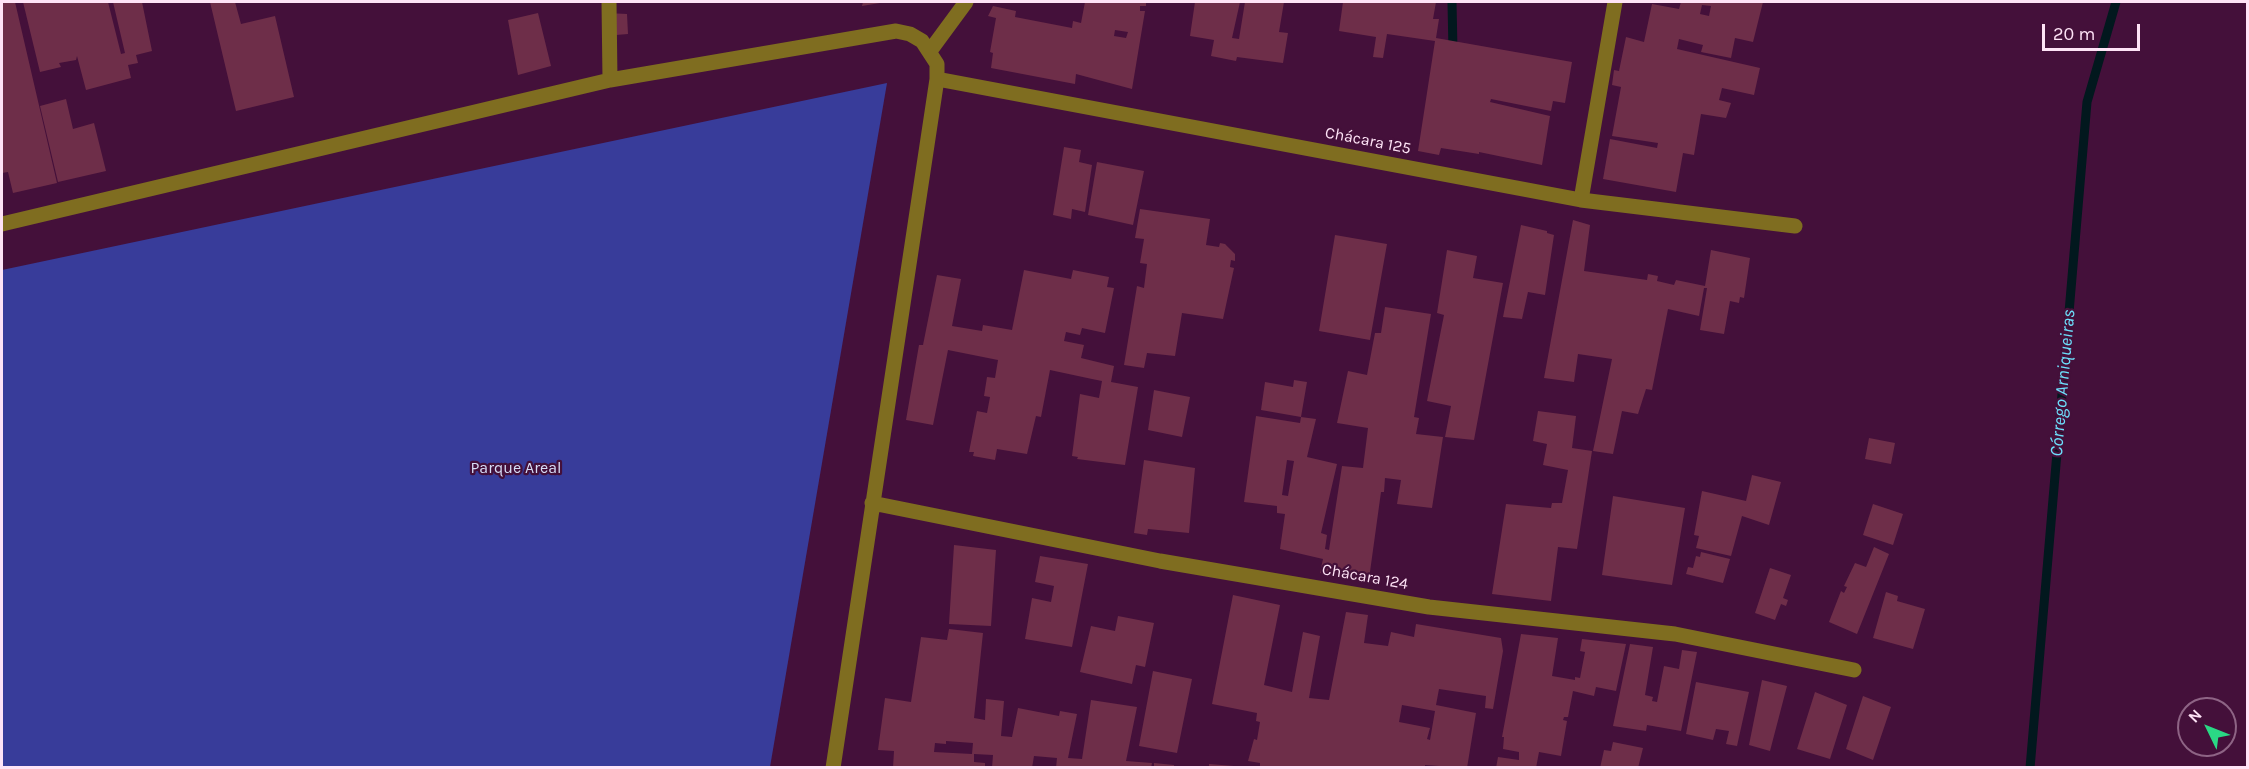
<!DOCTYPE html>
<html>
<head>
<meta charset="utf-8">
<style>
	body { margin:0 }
	#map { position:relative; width:2249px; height:769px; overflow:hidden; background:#44103a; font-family:Karla,sans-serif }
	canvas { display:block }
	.frame { position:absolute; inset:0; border:3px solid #fee3f6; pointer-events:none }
	.north { position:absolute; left:2177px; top:697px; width:60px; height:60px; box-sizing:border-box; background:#44103a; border:2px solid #8e6485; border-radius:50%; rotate:313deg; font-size:16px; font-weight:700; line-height:24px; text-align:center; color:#fee3f6 }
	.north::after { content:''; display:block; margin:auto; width:21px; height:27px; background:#2ad885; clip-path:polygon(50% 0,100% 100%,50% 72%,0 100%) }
	.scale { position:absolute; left:2042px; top:24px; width:98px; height:27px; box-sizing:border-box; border:3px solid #fee3f6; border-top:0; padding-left:8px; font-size:18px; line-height:21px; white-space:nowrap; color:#fee3f6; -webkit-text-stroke:4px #44103a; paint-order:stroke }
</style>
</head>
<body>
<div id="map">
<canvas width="2249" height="769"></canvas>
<div class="frame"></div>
<div class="north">N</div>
<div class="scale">20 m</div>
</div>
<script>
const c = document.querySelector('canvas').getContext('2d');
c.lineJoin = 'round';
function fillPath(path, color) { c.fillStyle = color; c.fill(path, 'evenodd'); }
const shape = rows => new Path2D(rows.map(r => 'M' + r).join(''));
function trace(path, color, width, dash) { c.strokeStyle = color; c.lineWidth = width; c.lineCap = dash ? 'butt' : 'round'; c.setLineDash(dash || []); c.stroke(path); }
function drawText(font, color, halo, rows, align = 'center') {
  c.font = font + ' Karla,sans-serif'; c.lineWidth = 4.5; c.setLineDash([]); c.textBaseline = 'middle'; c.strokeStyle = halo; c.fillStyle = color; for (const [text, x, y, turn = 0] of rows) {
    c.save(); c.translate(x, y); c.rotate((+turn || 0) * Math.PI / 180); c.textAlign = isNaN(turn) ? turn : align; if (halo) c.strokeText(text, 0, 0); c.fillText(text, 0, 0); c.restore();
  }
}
fillPath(shape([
	[887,83,770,767,2,767,2,270]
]), '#383c9a');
trace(shape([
	[1452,2,1453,51],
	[2030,768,2087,102,2116,2]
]), '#02181e', 9);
fillPath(shape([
	[2,2,15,2,57,183,13,193,8,172,2,173],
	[23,2,108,2,121,54,125,53,113,2,142,2,152,51,136,55,138,63,128,65,131,78,86,90,77,56,76,60,59,63,61,67,40,72],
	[210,2,235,2,241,24,275,16,294,97,236,111],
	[863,2,880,2,880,3,862,6],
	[1085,2,1146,2,1146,6,1140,6,1140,11,1145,11,1132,89,1076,74,1075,84,991,68,993,53,990,52,996,18,988,16,993,6,1016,11,1015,17,1072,28,1073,21,1081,23],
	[1115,30,1128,32,1126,38,1114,36],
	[1195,2,1240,2,1232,38,1239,39,1245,2,1284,2,1279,32,1288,33,1283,63,1237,57,1236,61,1211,56,1214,40,1190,36],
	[1343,2,1436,2,1433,19,1439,19,1436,38,1572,62,1565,103,1553,101,1551,111,1491,99,1490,102,1550,116,1542,165,1479,152,1479,154,1441,148,1439,155,1418,151,1435,41,1387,34,1383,58,1373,57,1376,37,1339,31],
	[1681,2,1763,2,1753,42,1735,38,1731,58,1701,52,1703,45,1679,39,1677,49,1760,68,1754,95,1722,88,1719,100,1731,103,1726,118,1701,114,1694,155,1683,153,1676,192,1603,179,1610,139,1657,148,1658,143,1612,136,1621,87,1612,85,1614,70,1619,71,1626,37,1644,42,1652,4,1679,9],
	[1702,5,1711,6,1709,16,1700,14],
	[538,13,551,66,518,75,508,20],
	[607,13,627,14,628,34,616,35],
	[66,99,73,129,94,123,106,171,58,182,40,106],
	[1064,147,1081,150,1079,162,1092,165,1085,212,1072,209,1071,219,1053,215],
	[1097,162,1144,171,1133,225,1088,215],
	[1140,209,1210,219,1206,245,1219,247,1220,243,1225,244,1235,254,1235,261,1231,260,1230,267,1234,268,1223,319,1182,313,1175,356,1147,353,1144,368,1124,365,1137,286,1144,288,1147,264,1140,263,1144,239,1135,238],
	[1573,220,1590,225,1584,271,1647,280,1648,274,1658,276,1657,281,1674,285,1676,280,1705,286,1711,250,1750,258,1744,298,1740,297,1739,303,1730,301,1724,334,1700,330,1707,288,1704,288,1699,316,1668,309,1652,390,1646,389,1638,414,1622,411,1613,454,1593,451,1612,359,1578,354,1574,382,1544,378],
	[1521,225,1547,231,1547,233,1554,235,1545,295,1528,292,1522,319,1503,317],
	[1335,235,1387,244,1370,340,1319,331],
	[1447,250,1477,256,1473,278,1503,283,1474,440,1445,437,1451,406,1427,401,1444,315,1437,313],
	[1024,270,1071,279,1073,270,1109,277,1107,287,1114,288,1105,333,1082,328,1080,335,1066,332,1064,341,1084,345,1081,358,1114,366,1111,382,1138,387,1125,465,1077,459,1078,457,1072,456,1080,394,1099,398,1102,381,1092,379,1050,370,1041,417,1036,416,1027,454,997,449,995,460,973,456,974,452,969,452,977,411,987,413,990,397,984,396,987,377,995,378,998,360,948,350,933,425,906,420,919,345,923,345,937,275,961,279,952,326,982,331,983,325,1012,330],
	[1385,307,1431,314,1414,417,1419,418,1416,434,1443,437,1432,508,1397,504,1401,480,1385,478,1384,492,1381,492,1369,579,1350,576,1349,579,1320,573,1323,559,1280,549,1285,514,1277,513,1277,506,1244,502,1256,416,1300,423,1301,417,1316,419,1307,457,1337,464,1321,533,1327,535,1325,549,1329,550,1342,466,1363,468,1368,428,1337,423,1348,371,1367,375,1375,333,1381,333],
	[1287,460,1294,461,1288,496,1282,495],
	[1294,380,1307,382,1301,417,1261,410,1265,382,1293,387],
	[1154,390,1190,397,1182,437,1148,430],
	[1538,411,1576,416,1572,448,1592,451,1577,549,1558,547,1551,601,1492,594,1506,504,1551,508,1552,503,1562,503,1568,470,1543,465,1547,444,1533,441],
	[1869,438,1895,443,1891,464,1865,459],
	[1144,460,1195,468,1189,533,1148,529,1147,535,1134,533],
	[1752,475,1781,482,1769,525,1742,516,1731,556,1696,548,1699,536,1694,535,1702,491,1746,501],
	[1613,496,1685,508,1672,585,1602,575],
	[1873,504,1903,514,1893,545,1863,535],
	[954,545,996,550,991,626,949,624],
	[1874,547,1889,554,1857,634,1829,622,1841,591,1844,593,1847,587,1844,586,1855,563,1866,567],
	[1701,552,1730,559,1723,583,1686,574,1688,567,1693,568,1696,556,1700,557],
	[1040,556,1088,564,1072,647,1025,639,1032,598,1051,602,1054,586,1035,582],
	[1770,568,1791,575,1783,598,1788,600,1786,606,1781,604,1775,620,1755,613],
	[1886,592,1898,596,1897,601,1925,609,1913,649,1873,638],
	[1233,595,1280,605,1264,685,1292,692,1303,632,1320,636,1309,698,1329,700,1346,612,1368,615,1364,643,1388,646,1391,632,1414,637,1416,624,1501,638,1503,651,1493,709,1485,708,1486,696,1439,689,1436,705,1476,713,1467,768,1425,765,1425,768,1260,768,1260,763,1248,761,1254,739,1257,740,1260,722,1256,721,1257,713,1212,704],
	[1402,705,1435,711,1430,740,1427,739,1430,728,1399,722],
	[1118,616,1154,623,1145,667,1136,665,1132,684,1080,672,1091,626,1115,631],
	[949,629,983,633,974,718,985,720,986,699,1004,701,1001,736,1012,737,1018,708,1059,716,1060,711,1077,714,1068,758,1082,759,1091,700,1137,707,1126,761,1152,763,1151,768,1056,768,1057,758,1034,756,1032,768,992,768,993,755,974,754,974,762,985,763,985,768,893,768,894,751,878,750,885,698,911,702,921,637,947,640],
	[946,741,973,743,972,754,934,752,935,743,946,744],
	[1521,634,1558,638,1552,676,1575,680,1575,677,1580,678,1585,652,1580,651,1582,639,1626,644,1616,691,1596,687,1594,696,1573,691,1568,717,1564,717,1563,720,1567,721,1561,756,1539,752,1536,768,1496,768,1498,757,1519,760,1519,752,1503,749,1504,737,1502,737],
	[1630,644,1653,647,1645,695,1653,697,1652,701,1657,702,1664,666,1679,669,1682,650,1697,652,1681,731,1647,725,1646,731,1613,726],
	[1153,671,1192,679,1177,753,1139,746],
	[1762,680,1787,686,1770,751,1749,745],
	[1696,682,1749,692,1737,746,1726,744,1729,731,1716,729,1713,740,1686,734],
	[1815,692,1847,705,1830,759,1797,749],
	[1863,696,1891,707,1873,760,1846,749],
	[1613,742,1643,748,1638,768,1600,768,1604,750,1611,751],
	[1154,763,1174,765,1174,768,1154,768],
	[1209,764,1234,766,1234,768,1209,768]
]), '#6e2e49');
trace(shape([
	[609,2,610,80],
	[930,51,966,2],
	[937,79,1581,200,1795,226],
	[1581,200,1615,2],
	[2,224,610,80,896,31,910,34,922,41,937,64,937,79,833,768],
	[872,503,1160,561,1429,607,1675,634,1854,670]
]), '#7f6d20', 15);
drawText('16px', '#fee3f6', '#44103a', [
	["Chácara 125",1368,141,11],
	["Chácara 124",1365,577,10]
]);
drawText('16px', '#d7ddf7', '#44103a', [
	["Parque Areal",516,468]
]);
drawText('italic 18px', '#6de0fc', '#44103a', [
	["Córrego Arniqueiras",2063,383,-85]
]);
</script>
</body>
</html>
